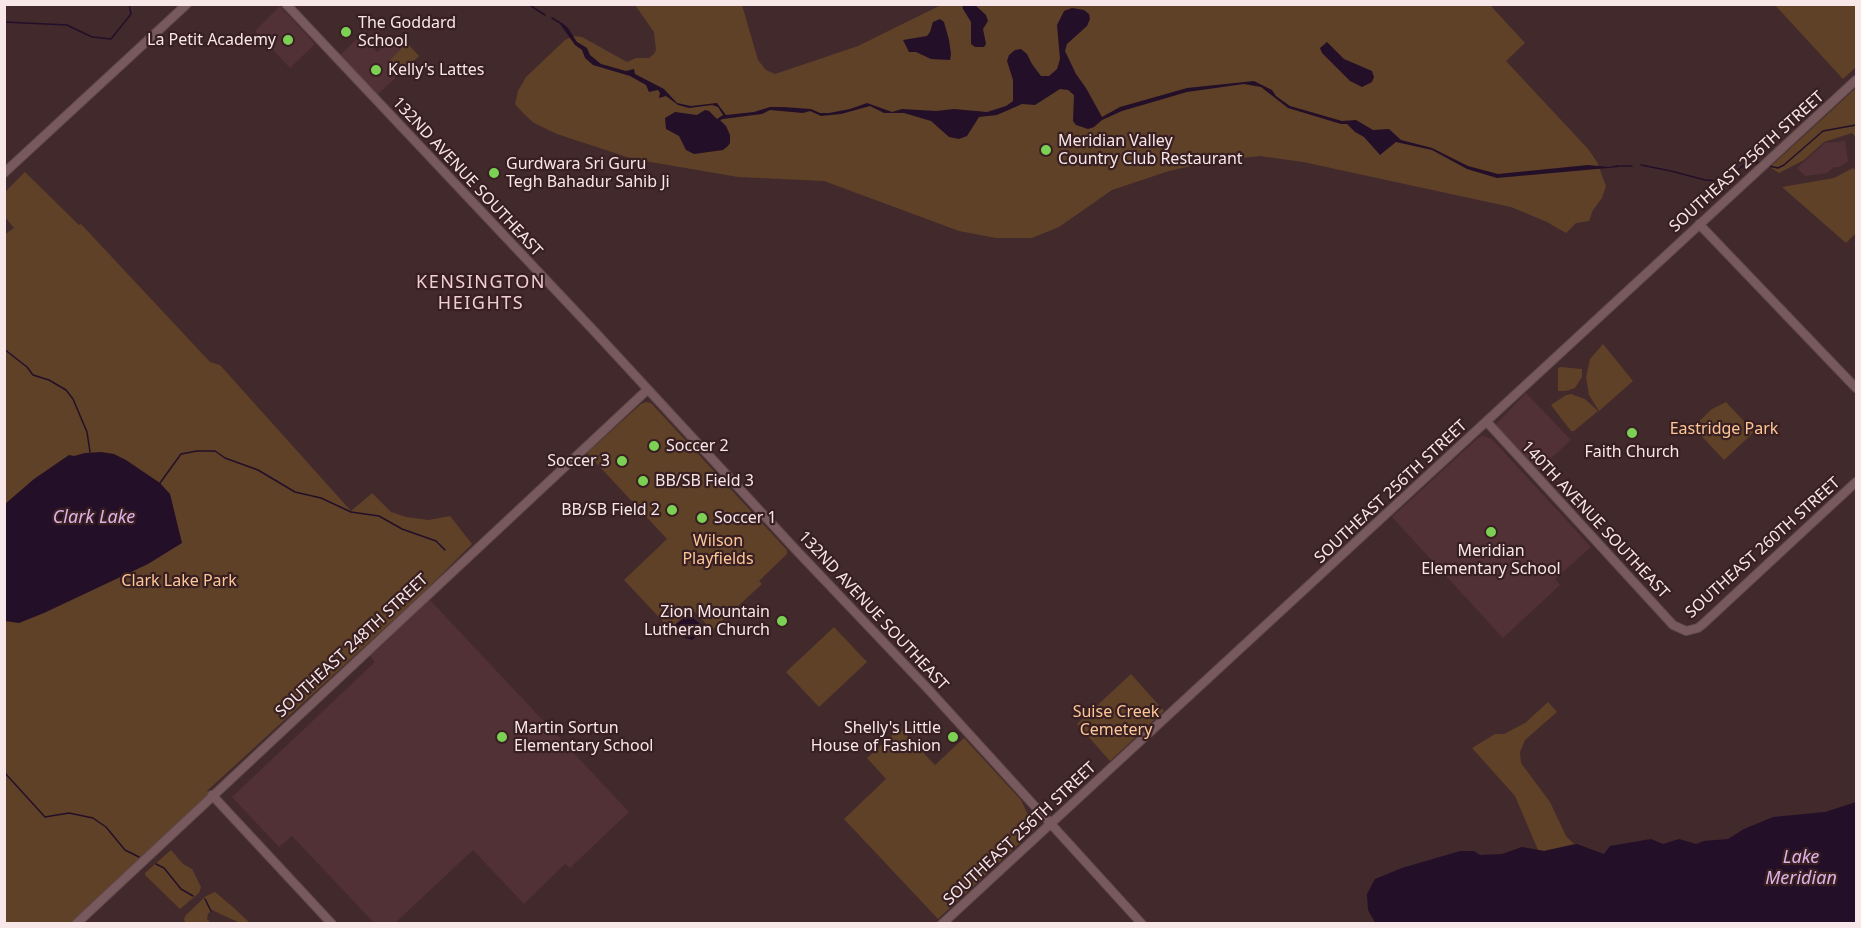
<!DOCTYPE html>
<html>
<head>
<meta charset="utf-8">
<style>
	body { margin:0 }
	#map { position:relative; width:1861px; height:928px; overflow:hidden; background:#42292c; font-family:"Noto Sans",sans-serif }
	canvas { display:block }
	.frame { position:absolute; inset:0; border:6px solid #f8e7e8; pointer-events:none }
</style>
</head>
<body>
<div id="map">
<canvas width="1861" height="928"></canvas>
<div class="frame"></div>
</div>
<script>
const c = document.querySelector('canvas').getContext('2d');
c.lineJoin = 'round';
function fillPath(path, color) { c.fillStyle = color; c.fill(path, 'evenodd'); }
const shape = rows => new Path2D(rows.map(r => 'M' + r).join(''));
function trace(path, color, width, dash) { c.strokeStyle = color; c.lineWidth = width; c.lineCap = dash ? 'butt' : 'round'; c.setLineDash(dash || []); c.stroke(path); }
function drawText(font, color, halo, rows, align = 'center') {
  c.font = font + ' "Noto Sans",sans-serif'; c.lineWidth = 4.5; c.setLineDash([]); c.textBaseline = 'middle'; c.strokeStyle = halo; c.fillStyle = color; for (const [text, x, y, turn = 0] of rows) {
    c.save(); c.translate(x, y); c.rotate((+turn || 0) * Math.PI / 180); c.textAlign = isNaN(turn) ? turn : align; if (halo) c.strokeText(text, 0, 0); c.fillText(text, 0, 0); c.restore();
  }
}
fillPath(shape([
	[280,6,315,44,290,68,255,31],
	[398,34,419,56,376,96,339,56,361,35,377,52],
	[1845,141,1848,161,1840,167,1834,167,1827,173,1805,176,1797,168,1825,143],
	[1526,393,1571,440,1536,472,1498,429,1496,424],
	[1483,436,1492,439,1591,547,1555,579,1560,585,1503,638,1392,517,1478,438],
	[430,600,629,812,570,868,565,864,524,904,473,850,395,923,375,924,292,836,279,847,232,797,375,662,370,656]
]), '#513135');
fillPath(shape([
	[635,5,742,5,758,60,766,70,775,74,858,46,941,5,1490,5,1525,43,1506,61,1589,150,1597,162,1606,186,1602,198,1593,210,1589,221,1576,223,1566,233,1547,222,1511,207,1303,162,1260,156,1213,161,1169,171,1112,190,1059,227,1032,238,996,238,959,231,824,181,738,177,633,159,557,134,534,123,524,114,515,104,518,91,526,77,565,40,574,36,582,37,627,62,636,58,649,58,654,54,656,50,654,32],
	[1775,5,1856,5,1856,67,1843,79],
	[407,43,419,56,399,74,388,62],
	[1856,88,1856,137,1852,133,1824,142,1804,160,1779,173,1770,167],
	[1853,168,1856,171,1856,233,1846,243,1782,187,1834,178],
	[25,172,79,225,81,224,210,362,220,365,351,511,372,493,391,512,406,517,429,520,450,516,472,544,425,591,207,791,212,795,76,923,5,923,4,235,14,228,5,217,5,192],
	[1603,344,1633,381,1599,411,1589,395,1586,377,1590,359],
	[1560,367,1582,369,1582,377,1575,388,1566,391,1558,391,1558,368],
	[1571,394,1585,399,1598,411,1574,431,1571,431,1551,405,1566,395],
	[646,402,651,403,787,550,787,554,759,581,762,584,712,630,692,609,670,629,624,580,667,539,587,453,641,404],
	[1726,402,1754,432,1724,460,1693,427,1712,409],
	[834,627,867,662,819,707,786,672],
	[1131,674,1164,711,1110,761,1077,724],
	[1548,702,1557,712,1525,740,1520,752,1521,763,1550,802,1566,836,1574,844,1544,851,1538,850,1515,796,1472,748,1495,734,1504,734,1525,723],
	[900,728,935,765,964,738,1021,800,1029,817,1033,831,938,919,844,819,886,779,867,758],
	[171,850,183,864,192,869,201,887,199,893,180,909,145,875,145,873],
	[215,892,234,908,250,923,240,923,212,910,208,914,207,919,211,923,185,922,184,919,186,915,206,896]
]), '#5f4127');
fillPath(shape([
	[962,5,975,5,986,15,988,21,983,29,986,44,984,47,975,47,971,44,971,22,963,9],
	[1072,8,1084,10,1089,14,1090,19,1087,26,1067,44,1065,51,1076,74,1086,88,1102,117,1120,107,1187,88,1254,81,1272,90,1276,96,1290,106,1342,121,1356,120,1373,130,1389,129,1401,140,1432,148,1468,166,1498,174,1588,165,1609,167,1618,165,1619,167,1497,178,1467,169,1432,150,1396,142,1380,155,1364,137,1355,132,1347,124,1341,124,1288,108,1261,87,1244,84,1187,92,1122,111,1102,120,1094,127,1088,129,1076,125,1073,121,1074,95,1068,90,1060,89,1035,105,1022,104,997,115,979,117,967,136,959,139,949,137,931,121,904,113,884,113,870,106,841,114,821,116,810,111,803,113,770,110,762,114,723,119,720,120,726,126,730,135,730,143,728,146,723,150,694,154,686,150,679,136,666,129,665,118,675,112,697,115,705,110,709,111,717,119,723,115,718,107,712,105,689,108,678,105,666,96,659,98,660,93,658,90,649,92,646,85,630,76,593,65,585,58,582,50,575,45,560,24,562,23,568,28,577,42,587,48,590,55,601,64,626,71,634,69,635,74,664,89,677,103,691,106,717,103,726,115,754,112,770,107,783,107,811,109,820,113,829,113,850,109,867,103,892,112,902,109,936,111,954,109,987,112,1006,106,1013,101,1013,80,1007,61,1009,55,1015,50,1021,49,1027,54,1032,64,1041,76,1049,76,1057,69,1060,59,1057,25,1064,11],
	[940,19,944,22,949,40,951,54,950,60,931,59,916,52,909,52,903,40,927,36,930,32,933,22],
	[1327,42,1344,59,1372,71,1374,77,1372,82,1362,87,1350,81,1322,53,1320,48],
	[101,452,114,454,126,460,160,483,170,494,182,543,148,564,44,613,19,623,5,621,5,504,34,479,69,455,74,456,85,453],
	[689,615,702,625,700,633,692,640,683,637,675,627,676,624],
	[1856,802,1856,923,1376,924,1368,910,1367,894,1375,879,1402,868,1460,851,1474,851,1480,855,1502,854,1522,847,1544,851,1577,844,1604,854,1610,846,1651,839,1663,844,1679,839,1696,844,1704,841,1728,839,1744,829,1773,817,1825,812]
]), '#240f29');
trace(shape([
	[528,4,545,15],
	[552,18,562,24],
	[4,22,67,25,92,37,111,39,131,14,129,4],
	[1641,165,1671,171,1705,180,1720,181,1731,176,1746,163,1759,163],
	[1619,166,1632,166],
	[1769,166,1778,168,1784,165,1823,131,1856,125],
	[4,349,27,367,33,375,49,380,66,390,73,399,87,432,90,452],
	[160,483,181,454,197,451,215,451,225,458,258,470,295,492,321,498,351,512,379,516,402,529,436,541,445,550],
	[4,772,45,817,69,813,93,818,106,827,125,850,139,857],
	[156,864,164,868,181,889,193,896],
	[205,899,211,911]
]), '#240f29', 1.5);
const secondary = shape([
	[286,4,595,332,797,551,929,690,1142,924],
	[4,173,187,4],
	[1699,224,1856,388],
	[1487,422,1673,625,1686,631,1698,628,1703,624,1856,482],
	[212,795,332,924],
	[76,924,647,390],
	[942,924,1856,80]
]);
trace(secondary, '#5e494b', 10);
trace(secondary, '#785a5e', 8);
for (const [x, y, r, color] of [
	[346,32,6,"#7cd154"],
	[288,40,6,"#7cd154"],
	[376,70,6,"#7cd154"],
	[1046,150,6,"#7cd154"],
	[494,173,6,"#7cd154"],
	[1632,433,6,"#7cd154"],
	[654,446,6,"#7cd154"],
	[622,461,6,"#7cd154"],
	[643,481,6,"#7cd154"],
	[672,510,6,"#7cd154"],
	[702,518,6,"#7cd154"],
	[1491,532,6,"#7cd154"],
	[782,621,6,"#7cd154"],
	[502,737,6,"#7cd154"],
	[953,737,6,"#7cd154"]
]) { const dot = new Path2D(); dot.arc(x, y, r, 0, 2 * Math.PI); c.fillStyle = color; c.fill(dot); trace(dot, '#381f22', 2); }
drawText('16px', '#f8e7e8', '#381f22', [
	["The Goddard",358,23],
	["School",358,41],
	["La Petit Academy",276,40,"right"],
	["Kelly's Lattes",388,70],
	["Meridian Valley",1058,141],
	["Country Club Restaurant",1058,159],
	["Gurdwara Sri Guru",506,164],
	["Tegh Bahadur Sahib Ji",506,182],
	["Soccer 2",666,446],
	["Faith Church",1632,452,"center"],
	["Soccer 3",610,461,"right"],
	["BB/SB Field 3",655,481],
	["BB/SB Field 2",660,510,"right"],
	["Soccer 1",714,518],
	["Meridian",1491,551,"center"],
	["Elementary School",1491,569,"center"],
	["Zion Mountain",770,612,"right"],
	["Lutheran Church",770,630,"right"],
	["Martin Sortun",514,728],
	["Elementary School",514,746],
	["Shelly's Little",941,728,"right"],
	["House of Fashion",941,746,"right"]
], 'left');
drawText('16px', '#f8e7e8', '#381f22', [
	["SOUTHEAST 256TH STREET",1747,162,-42],
	["132ND AVENUE SOUTHEAST",467,177,47],
	["SOUTHEAST 256TH STREET",1391,492,-43],
	["140TH AVENUE SOUTHEAST",1595,520,47],
	["SOUTHEAST 260TH STREET",1763,548,-42],
	["132ND AVENUE SOUTHEAST",873,611,47],
	["SOUTHEAST 248TH STREET",352,646,-43],
	["SOUTHEAST 256TH STREET",1020,834,-43]
]);
drawText('16px', '#fec798', '#381f22', [
	["Eastridge Park",1724,429],
	["Wilson",718,541],
	["Playfields",718,559],
	["Clark Lake Park",179,581],
	["Suise Creek",1116,712],
	["Cemetery",1116,730]
]);
c.letterSpacing = '1.5px';
drawText('18px', '#f1ced2', '#381f22', [
	["KENSINGTON",481,283],
	["HEIGHTS",481,304]
]);
c.letterSpacing = '0px';
drawText('italic 18px', '#deb2e7', '#381f22', [
	["Clark Lake",94,518],
	["Lake",1801,858],
	["Meridian",1801,879]
]);
</script>
</body>
</html>
